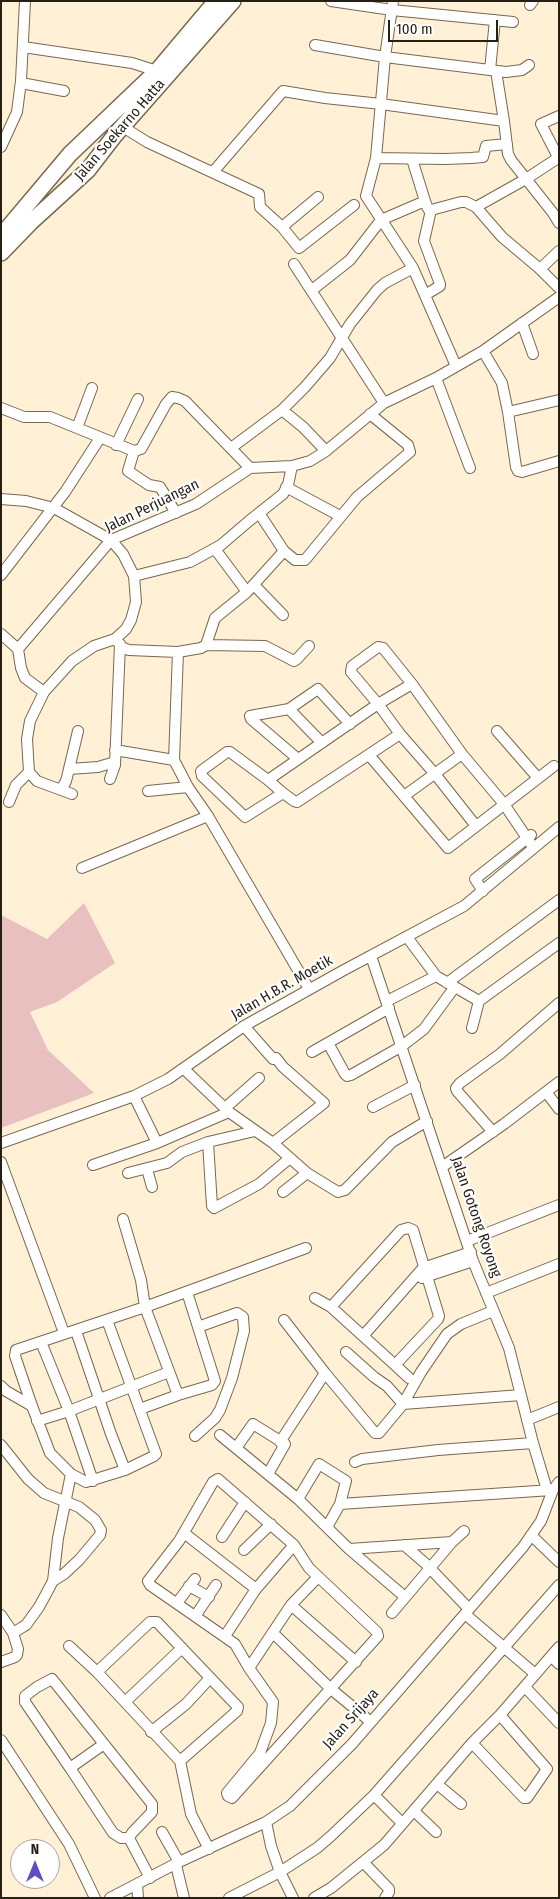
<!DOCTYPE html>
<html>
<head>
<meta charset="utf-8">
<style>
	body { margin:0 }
	#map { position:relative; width:560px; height:1899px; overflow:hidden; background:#fff0d6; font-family:"Fira Sans Condensed",sans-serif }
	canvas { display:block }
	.frame { position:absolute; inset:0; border:2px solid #261f13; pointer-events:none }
	.north { position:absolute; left:10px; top:1839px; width:50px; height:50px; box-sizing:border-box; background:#fff; border:1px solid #a8a5a1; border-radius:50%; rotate:0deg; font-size:14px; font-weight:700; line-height:20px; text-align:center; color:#261f13 }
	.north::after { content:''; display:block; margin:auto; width:18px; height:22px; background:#5e4ec7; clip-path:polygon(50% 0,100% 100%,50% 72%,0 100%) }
	.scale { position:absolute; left:388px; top:20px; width:110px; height:22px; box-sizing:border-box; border:2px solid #261f13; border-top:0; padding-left:6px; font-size:15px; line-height:18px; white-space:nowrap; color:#261f13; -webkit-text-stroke:4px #fff; paint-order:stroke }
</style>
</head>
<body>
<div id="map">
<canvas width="560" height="1899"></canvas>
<div class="frame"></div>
<div class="north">N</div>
<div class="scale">100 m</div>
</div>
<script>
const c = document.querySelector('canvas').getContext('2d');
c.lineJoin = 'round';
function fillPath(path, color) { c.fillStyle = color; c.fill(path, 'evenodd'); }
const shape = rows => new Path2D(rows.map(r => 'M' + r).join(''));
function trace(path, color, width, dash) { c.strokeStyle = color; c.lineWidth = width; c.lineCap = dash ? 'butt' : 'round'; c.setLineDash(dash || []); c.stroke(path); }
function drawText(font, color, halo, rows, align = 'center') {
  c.font = font + ' "Fira Sans Condensed",sans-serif'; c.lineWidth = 4.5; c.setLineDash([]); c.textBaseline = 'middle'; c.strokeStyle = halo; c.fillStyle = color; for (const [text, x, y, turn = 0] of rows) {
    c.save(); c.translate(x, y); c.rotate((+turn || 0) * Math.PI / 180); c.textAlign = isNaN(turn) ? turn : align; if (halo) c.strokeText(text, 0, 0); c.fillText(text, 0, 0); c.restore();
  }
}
fillPath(shape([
	[84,903,115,963,57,1002,30,1012,48,1050,94,1093,1,1128,1,915,47,939]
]), '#e9c0c0');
const minor = shape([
	[331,1,392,10,513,22],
	[393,1,385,57,376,158,366,196,413,268,456,366],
	[530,5,533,1],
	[315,45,385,57,506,72,522,70,529,65],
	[23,47,132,63,157,71],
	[490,70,495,20],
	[496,71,504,121],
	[21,83,64,91],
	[559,116,541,124,559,159],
	[123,127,147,142,259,194,260,207,282,227,299,248,354,205],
	[1,147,17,112,21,81,25,1],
	[376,158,445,159,471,158,483,157,486,146,507,144],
	[412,159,425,201],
	[213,172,283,91,325,98,381,104,504,121,508,154,511,160,553,213,559,223],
	[476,207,526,179,558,158],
	[431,210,461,202,466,202,476,207,502,237,540,269,559,288],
	[282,227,318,197],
	[294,264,384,403],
	[540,269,559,251],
	[312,290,350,260,381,220,425,201,428,209,431,210],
	[425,295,440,286,440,284,424,241,431,210],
	[522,323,533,354],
	[483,351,502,383,508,412,559,400],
	[436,378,470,468],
	[1,408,24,417,50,417,134,451,141,449,166,404,172,397,178,398,185,401,250,468],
	[282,410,303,427,326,451],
	[508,412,516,467,518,471,522,472,559,461],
	[77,428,92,388],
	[116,445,138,399],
	[231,448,282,410,305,387,330,358,350,324,377,290,385,283,413,268],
	[134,451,128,471,149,485,160,487,176,513],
	[286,487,340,516],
	[1,499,26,501,54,508,111,540,123,554,134,576,136,602,131,620,126,629,115,639,94,646,72,661,44,692,30,721,27,739,29,772,37,781,72,794],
	[259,513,284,551,295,560,305,560,357,497,410,452,408,445,370,414],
	[215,549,247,592,284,551],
	[1,575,65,492,100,438],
	[134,576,190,562,221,545,249,521,283,494,288,485,292,466],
	[254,585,283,615],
	[1,634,18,649,21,668,25,678,44,692],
	[115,639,123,648,129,650,178,652,201,648,206,645,215,618,247,592],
	[206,645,265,646,294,661,297,659,309,646],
	[18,649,111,540,196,504,250,468,292,466,310,461,326,451,384,403,436,378,483,351,559,297],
	[289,709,322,743],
	[497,731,538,778],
	[115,750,174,760],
	[369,755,448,848,554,766],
	[298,759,251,719,250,716,289,709,318,689,350,724],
	[69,769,78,731],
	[110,779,115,765,120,644],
	[268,780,378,704,412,684],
	[61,790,66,781,69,769,98,767,115,762],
	[148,791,188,787],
	[283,793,245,817,202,776,201,771,227,752,230,752,268,780,283,793,294,801,297,802,400,734],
	[404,796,462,754],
	[9,802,16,785,29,772],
	[208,816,309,989],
	[476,826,435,774,400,734,378,704,351,672,352,666,378,647,383,648,412,684,462,754,504,804,533,847],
	[82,868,208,816,188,787,174,760,178,652],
	[483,891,475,879,531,835],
	[407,937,436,976,479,1001,559,943],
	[371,956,473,1261,509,1348,533,1443,547,1490],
	[447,983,559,900],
	[387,1001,436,976],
	[244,1026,273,1059,276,1058,283,1067,324,1103,273,1143],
	[472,1028,479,1001],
	[328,1043,345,1074,347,1076,351,1075,402,1046,424,1029,454,988],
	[312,1052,389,1008],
	[184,1069,229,1112,273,1143,307,1173,338,1192,345,1190,392,1142,427,1121],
	[546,1092,559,1109],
	[134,1096,157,1143],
	[373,1107,415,1085],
	[225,1108,259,1078],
	[493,1132,457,1091,456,1088,460,1083,500,1054,559,1003],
	[208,1142,212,1206,214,1208,259,1184,290,1158],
	[1,1143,134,1096,168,1079,244,1026,344,970,464,906,559,827],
	[1,1162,64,1333],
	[93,1165,157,1143,229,1112],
	[442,1167,504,1124,559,1082],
	[147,1169,152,1187],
	[128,1173,167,1163,182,1152,208,1142,255,1131],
	[283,1192,307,1173],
	[123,1219,141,1280,145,1307,178,1395],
	[467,1241,559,1205],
	[422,1278,473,1261],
	[486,1293,559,1264],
	[315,1298,331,1307,395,1365,438,1319,439,1316,413,1230,408,1228,401,1230,331,1307],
	[107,1320,156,1454,154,1456,125,1470,86,1482,71,1474,50,1453,32,1406,15,1356,16,1350,145,1307,306,1248],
	[284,1320,325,1373,375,1433,379,1433,403,1404,521,1395],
	[76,1331,111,1434,125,1470],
	[363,1336,423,1268,471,1252],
	[41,1342,69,1411,93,1481],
	[346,1352,374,1377,387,1386,403,1404,421,1372,447,1334,461,1324,493,1311],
	[395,1365,409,1378],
	[1,1386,6,1391,32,1406],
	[140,1409,178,1395,212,1385,215,1381,187,1292],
	[527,1420,559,1407],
	[37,1421,69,1411,169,1372],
	[220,1435,298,1499,349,1549,405,1597],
	[195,1436,215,1418,220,1410,232,1378,244,1331,243,1317,237,1313,198,1327],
	[280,1442,325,1373],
	[1,1445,28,1479,44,1493,79,1507,95,1520,101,1530,100,1535,79,1560,64,1574,53,1581],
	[236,1448,253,1424,285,1444,268,1474],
	[355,1462,362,1459,438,1450,533,1443],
	[218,1479,294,1545,309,1568,377,1632,378,1636,232,1798,228,1796,227,1793,260,1753,271,1723,273,1702,249,1668,235,1644,150,1585,148,1581,179,1541,213,1482,218,1479],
	[298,1499,319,1464,346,1481,340,1504,327,1527],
	[340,1504,552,1490],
	[184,1533,256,1589],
	[531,1535,559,1562],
	[222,1537,245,1502],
	[404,1545,426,1564,469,1609],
	[349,1549,452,1542],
	[244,1550,271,1524],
	[189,1586,209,1597],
	[177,1603,195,1579],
	[291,1605,356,1662],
	[392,1613,452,1542,464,1531],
	[465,1614,534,1673],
	[1,1615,13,1633,21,1628,26,1625,39,1607,53,1581,58,1538,71,1474],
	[196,1615,216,1585],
	[273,1633,331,1689,371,1722],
	[225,1636,256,1589,294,1545],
	[69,1646,97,1672,180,1761,191,1814,209,1849],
	[551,1656,559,1664],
	[1,1662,15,1657,17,1655,18,1649,13,1633],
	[249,1668,291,1605,318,1577],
	[97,1672,150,1622,157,1622,238,1707,237,1711,180,1761],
	[525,1687,559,1723],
	[125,1702,182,1648],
	[151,1732,186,1704,210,1678],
	[1,1740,69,1844,95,1898],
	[472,1743,524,1798,527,1798,547,1769,500,1715],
	[104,1744,152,1804,152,1812,132,1833,129,1838,121,1838,113,1833,70,1768,104,1744],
	[70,1768,25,1702,25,1696,37,1687,52,1679,104,1744],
	[437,1784,461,1804],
	[374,1795,402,1823],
	[414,1811,436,1832],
	[266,1822,271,1846,280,1872,293,1898],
	[162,1832,179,1862],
	[129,1838,150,1878],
	[364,1863,389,1889,389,1892,385,1898],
	[176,1865,184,1898],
	[137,1884,138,1898],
	[110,1898,179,1862,266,1822,290,1806,352,1744,523,1547,541,1521,553,1490,559,1482],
	[229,1898,280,1872,317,1848,331,1836,374,1795,559,1585],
	[314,1898,331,1888,384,1845,472,1743,500,1715,559,1647]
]);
const highway = shape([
	[1,236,70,154,157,71,216,1],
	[1,253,31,222,88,170,115,135,233,1]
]);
trace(minor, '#78684c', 12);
trace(highway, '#78684c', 18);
trace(minor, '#fff', 10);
trace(highway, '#fff', 15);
drawText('15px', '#261f13', '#fff', [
	["Jalan Soekarno Hatta",120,130,-49],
	["Jalan Perjuangan",152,506,-26],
	["Jalan H.B.R. Moetik",282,988,-30],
	["Jalan Gotong Royong",476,1217,71],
	["Jalan Srijaya",351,1719,-48]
]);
</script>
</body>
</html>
